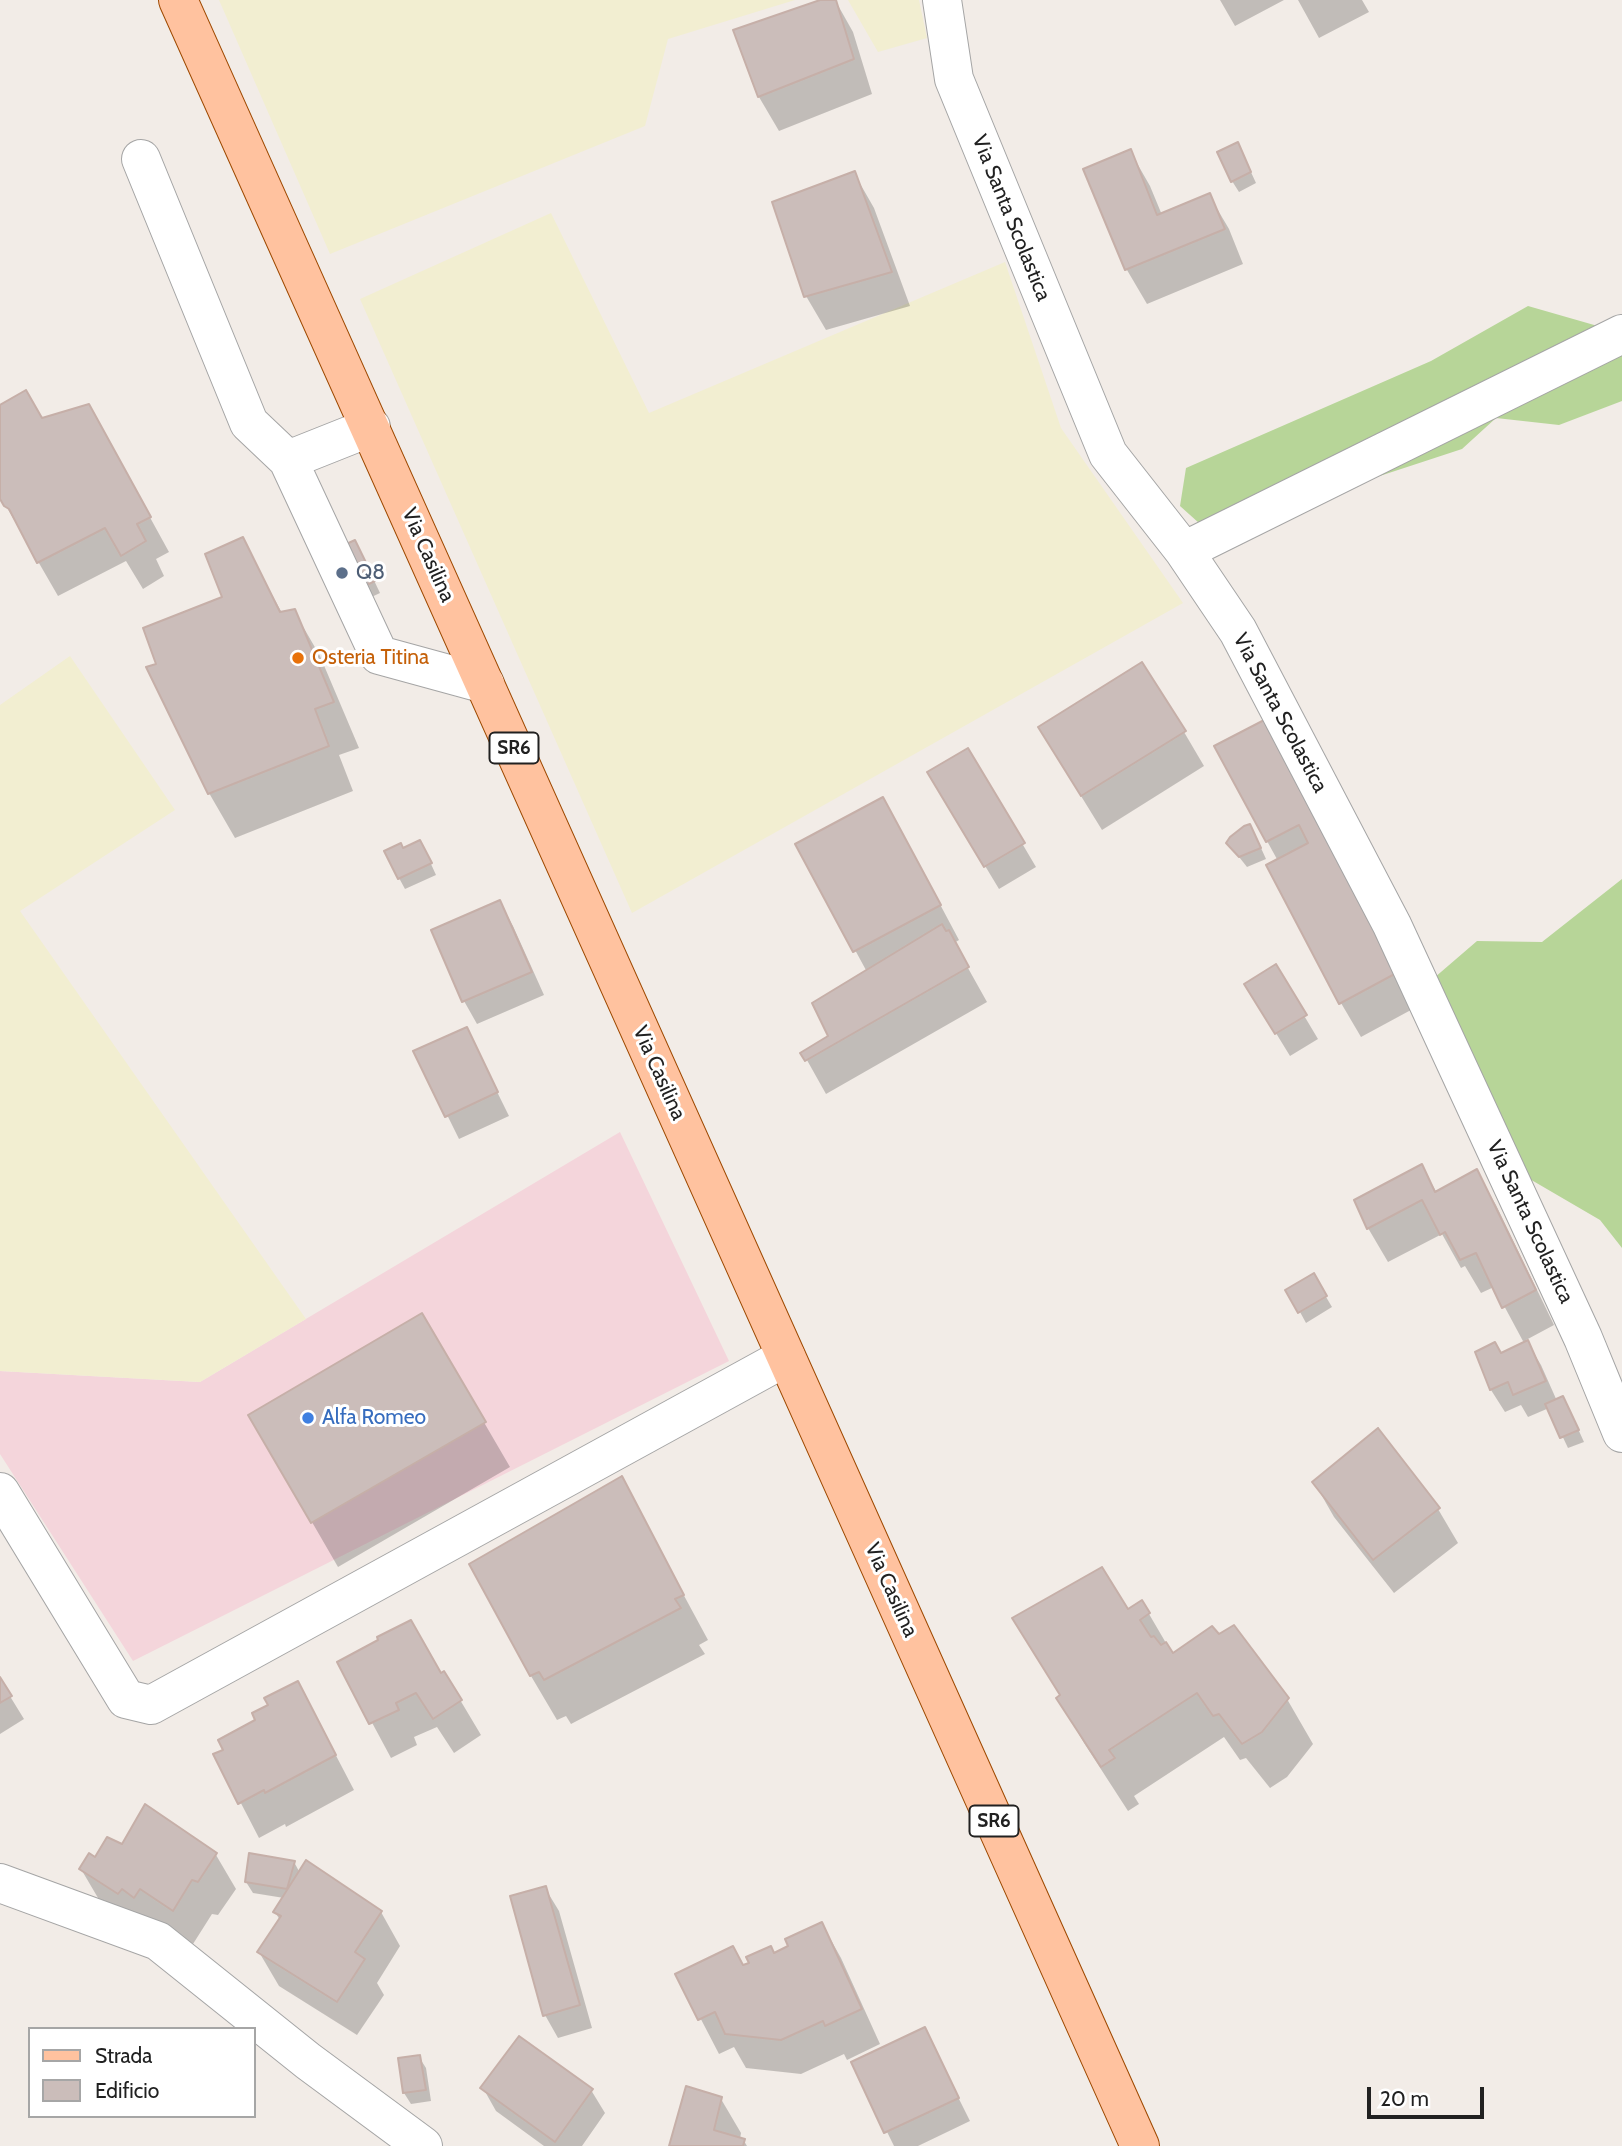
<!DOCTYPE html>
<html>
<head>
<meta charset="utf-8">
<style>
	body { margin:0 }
	#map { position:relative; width:1622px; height:2146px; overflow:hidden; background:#f2ece7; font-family:Cabin,sans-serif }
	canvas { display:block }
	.legend { position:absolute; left:28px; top:2027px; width:228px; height:91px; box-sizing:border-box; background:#fff; border:2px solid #a6a6a6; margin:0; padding:9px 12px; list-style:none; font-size:21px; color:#212121 }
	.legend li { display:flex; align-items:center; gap:14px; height:35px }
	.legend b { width:35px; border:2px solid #a6a6a6 }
	.scale { position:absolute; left:1367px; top:2087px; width:117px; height:32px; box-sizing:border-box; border:4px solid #212121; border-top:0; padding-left:9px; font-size:21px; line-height:24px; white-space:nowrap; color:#212121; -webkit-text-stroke:5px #fff; paint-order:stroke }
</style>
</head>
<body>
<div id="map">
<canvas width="1622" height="2146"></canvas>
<ul class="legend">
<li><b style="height:9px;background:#ffc29f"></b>Strada</li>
<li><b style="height:19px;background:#cbbdba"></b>Edificio</li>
</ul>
<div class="scale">20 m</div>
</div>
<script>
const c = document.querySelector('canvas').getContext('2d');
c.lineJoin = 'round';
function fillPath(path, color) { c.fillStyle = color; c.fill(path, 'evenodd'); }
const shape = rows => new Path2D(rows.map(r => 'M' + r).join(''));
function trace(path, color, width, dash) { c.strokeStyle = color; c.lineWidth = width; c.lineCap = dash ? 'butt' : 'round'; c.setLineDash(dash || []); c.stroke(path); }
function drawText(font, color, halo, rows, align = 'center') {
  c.font = font + ' Cabin,sans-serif'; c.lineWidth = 6; c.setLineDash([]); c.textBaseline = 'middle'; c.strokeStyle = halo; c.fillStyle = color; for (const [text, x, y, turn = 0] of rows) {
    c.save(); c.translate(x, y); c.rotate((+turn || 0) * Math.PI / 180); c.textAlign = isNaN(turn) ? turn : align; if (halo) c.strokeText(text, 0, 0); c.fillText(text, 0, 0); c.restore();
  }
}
fillPath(shape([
	[620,1132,729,1361,133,1661,0,1454,0,1371,200,1382]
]), '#f4d5db');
fillPath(shape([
	[219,0,795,0,668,39,645,126,330,254],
	[848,0,919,0,927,38,878,52],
	[551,213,649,413,1005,262,1061,428,1183,603,632,913,360,299],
	[70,656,175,810,20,911,306,1319,200,1382,0,1371,0,705]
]), '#f2eed1');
fillPath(shape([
	[1528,306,1622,333,1622,401,1559,425,1496,418,1462,449,1209,532,1180,506,1186,468,1431,361],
	[1622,879,1622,1248,1600,1220,1528,1178,1434,978,1477,941,1542,942]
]), '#b7d598');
fillPath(shape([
	[825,0,835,0,853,32,872,94,779,131,759,97,735,31],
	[1220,0,1284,0,1235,26],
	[1298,0,1362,0,1369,12,1319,38],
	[1238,144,1256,183,1239,192,1232,181],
	[1130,151,1150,186,1162,215,1209,195,1229,229,1243,264,1147,304,1127,270,1085,170],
	[854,173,874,208,910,306,826,330,806,296],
	[0,407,108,441,169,552,156,559,164,576,143,589,126,561,58,596,2,499,0,500],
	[242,539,282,613,294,611,320,656,359,748,339,755,353,791,235,838,209,793,158,665,225,598],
	[361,553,380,593,344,610],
	[1269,719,1422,1004,1361,1037,1341,1003,1278,861,1267,841],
	[1184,732,1204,766,1102,830,1060,762],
	[967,750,1036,867,999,889,929,773],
	[902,833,959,940,954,943,987,1002,826,1094,803,1053,830,1037,867,972,798,845],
	[1256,837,1266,859,1247,867,1228,843],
	[403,850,426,853,436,875,405,889,399,878],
	[500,903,513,926,544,995,477,1024,464,1001,434,931],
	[1275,967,1318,1039,1290,1056,1260,1007],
	[466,1029,509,1116,459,1139,416,1052],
	[1422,1167,1437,1193,1476,1171,1496,1205,1554,1325,1526,1340,1541,1365,1557,1401,1569,1409,1584,1442,1568,1448,1549,1408,1528,1417,1521,1405,1505,1412,1491,1390,1477,1353,1500,1355,1524,1343,1494,1287,1481,1293,1465,1266,1461,1268,1442,1234,1388,1262,1368,1228],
	[1313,1275,1332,1307,1306,1323,1288,1290],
	[422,1316,510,1467,338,1567,250,1415],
	[621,1479,708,1640,699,1645,705,1654,571,1724,566,1716,557,1720,531,1676],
	[1314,1482,1438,1509,1458,1543,1394,1593,1334,1517],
	[1142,1602,1173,1655,1218,1636,1287,1699,1313,1744,1287,1777,1270,1788,1246,1758,1240,1760,1224,1737,1134,1796,1139,1804,1128,1811,1084,1743,1058,1698,1061,1696,1040,1663],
	[340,1663,441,1675,444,1673,481,1735,454,1753,437,1727,414,1737,417,1745,391,1758],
	[0,1680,24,1719,0,1734],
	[298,1683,354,1790,286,1827,285,1824,259,1838,216,1755,225,1751],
	[145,1807,216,1855,236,1889,218,1915,212,1914,193,1944,160,1923,101,1903,81,1869,95,1859,122,1847],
	[294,1862,300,1873,381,1912,400,1946,377,1983,384,1995,357,2035,279,1986,259,1952,280,1920,275,1912,284,1898,253,1893,246,1882],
	[545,1888,559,1911,592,2028,558,2038,545,2015],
	[822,1924,841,1958,880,2044,847,2060,844,2054,801,2074,746,2068,734,2047,719,2054,678,1975,744,1967,774,1955],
	[924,2029,970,2121,918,2146,894,2146,853,2063],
	[419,2057,426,2068,431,2101,411,2104,404,2093],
	[483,2088,591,2090,605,2113,582,2146,544,2146,496,2111],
	[721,2099,741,2133,740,2139,744,2141,747,2146,670,2146]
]), '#0003');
const building = shape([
	[820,0,836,0,854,59,758,97,733,30,820,0],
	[1238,142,1251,172,1231,182,1217,152,1238,142],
	[1131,149,1157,215,1210,193,1225,229,1125,270,1083,169,1131,149],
	[855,171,892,272,804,297,772,202,855,171],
	[26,390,42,418,89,404,151,517,137,524,146,541,121,556,105,528,37,563,9,509,4,506,0,499,0,405,26,390],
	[243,537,280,612,295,609,334,702,315,709,329,746,208,794,146,667,156,664,143,628,222,597,205,554,243,537],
	[355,540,375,581,336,600,316,558,355,540],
	[1142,662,1186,731,1081,796,1038,727,1142,662],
	[1270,717,1404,969,1339,1004,1266,865,1308,843,1299,825,1266,842,1214,746,1270,717],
	[968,748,1025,843,984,867,927,772,968,748],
	[883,797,941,905,853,952,795,844,883,797],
	[1250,824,1261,848,1239,857,1226,843,1230,837,1244,826,1250,824],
	[420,840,432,863,398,879,384,851,401,843,403,848,420,840],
	[500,900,532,972,462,1002,431,930,500,900],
	[942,924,946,931,949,930,969,967,805,1061,800,1053,828,1036,812,1003,942,924],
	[1276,964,1307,1015,1275,1034,1244,984,1276,964],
	[467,1027,498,1092,445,1117,413,1051,467,1027],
	[1422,1164,1435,1192,1477,1169,1536,1290,1502,1308,1476,1253,1460,1260,1445,1232,1440,1235,1422,1200,1367,1229,1354,1200,1422,1164],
	[1314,1273,1327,1296,1298,1313,1285,1290,1314,1273],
	[422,1313,486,1422,311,1523,248,1415,422,1313],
	[1528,1340,1546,1381,1513,1395,1508,1382,1490,1390,1475,1352,1495,1342,1501,1353,1528,1340],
	[1563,1396,1579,1430,1560,1438,1545,1404,1563,1396],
	[1378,1428,1440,1508,1373,1560,1312,1482,1378,1428],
	[622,1476,684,1595,675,1599,681,1608,544,1680,539,1672,530,1676,469,1564,622,1476],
	[1102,1567,1128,1609,1142,1600,1150,1613,1140,1620,1151,1637,1154,1636,1161,1645,1166,1642,1173,1653,1212,1626,1219,1634,1234,1625,1289,1698,1262,1732,1242,1744,1219,1714,1213,1716,1197,1693,1109,1750,1115,1758,1101,1767,1056,1698,1060,1695,1012,1618,1102,1567],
	[411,1620,441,1673,444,1671,462,1700,433,1719,416,1693,396,1703,399,1710,369,1724,337,1662,378,1640,377,1637,411,1620],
	[0,1677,12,1696,0,1703,0,1677],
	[298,1681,336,1755,265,1793,264,1790,238,1804,213,1754,223,1750,218,1740,255,1720,252,1713,268,1705,264,1698,298,1681],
	[145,1804,217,1853,198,1882,192,1880,173,1911,140,1889,134,1898,122,1889,118,1894,79,1869,89,1853,95,1857,107,1837,122,1844,145,1804],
	[249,1853,295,1861,287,1889,245,1882,249,1853],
	[306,1860,382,1911,355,1952,365,1959,337,2002,257,1952,281,1916,273,1912,306,1860],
	[546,1886,580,2005,543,2016,510,1896,546,1886],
	[822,1922,862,2009,825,2026,823,2021,781,2040,725,2034,715,2012,698,2020,675,1974,733,1946,743,1965,749,1963,746,1957,771,1946,774,1953,788,1946,785,1939,822,1922],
	[925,2027,959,2098,884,2133,851,2062,925,2027],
	[519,2036,593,2089,555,2142,480,2088,519,2036],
	[420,2055,426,2090,403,2093,398,2058,420,2055],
	[686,2086,722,2097,714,2130,745,2139,743,2146,669,2146,686,2086]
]);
fillPath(building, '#cbbdba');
trace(building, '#c6afa8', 2);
const minor = shape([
	[942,0,954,79,1108,454,1184,551,1238,631,1392,925,1583,1338,1622,1433],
	[141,159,249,423,288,460],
	[371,427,288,460,379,655,485,684],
	[1184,551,1622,334],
	[0,1492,126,1699,151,1705,786,1357],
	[0,1883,158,1941,308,2061,423,2146]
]);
const major = shape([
	[178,0,1140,2146]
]);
trace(minor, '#a5a5a5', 40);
trace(major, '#9e4900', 40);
trace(minor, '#fff', 38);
trace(major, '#ffc29f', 38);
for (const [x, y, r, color] of [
	[342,573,7,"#5c6f8a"],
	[298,658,7,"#e8710a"],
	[308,1418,7,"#3f7fe0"]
]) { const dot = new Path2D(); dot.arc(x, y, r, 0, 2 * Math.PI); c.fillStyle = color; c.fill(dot); trace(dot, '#fff', 2.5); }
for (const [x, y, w] of [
	[514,748,49],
	[994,1821,49]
]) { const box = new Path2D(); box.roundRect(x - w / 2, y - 15.5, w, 31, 5); c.fillStyle = '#fff'; c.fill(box); trace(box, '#212121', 2); }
drawText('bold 19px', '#212121', null, [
	["SR6",514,748],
	["SR6",994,1821]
]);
drawText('21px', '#212121', '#fff', [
	["Via Santa Scolastica",1011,218,68],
	["Via Casilina",428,555,66],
	["Via Santa Scolastica",1280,713,62],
	["Via Casilina",659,1073,66],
	["Via Santa Scolastica",1530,1222,65],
	["Via Casilina",891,1590,66]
]);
drawText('21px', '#4e5e75', '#fff', [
	["Q8",356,573]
], 'left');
drawText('21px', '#c56008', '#fff', [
	["Osteria Titina",312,658]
], 'left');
drawText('21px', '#366cbe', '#fff', [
	["Alfa Romeo",322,1418]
], 'left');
</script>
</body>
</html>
